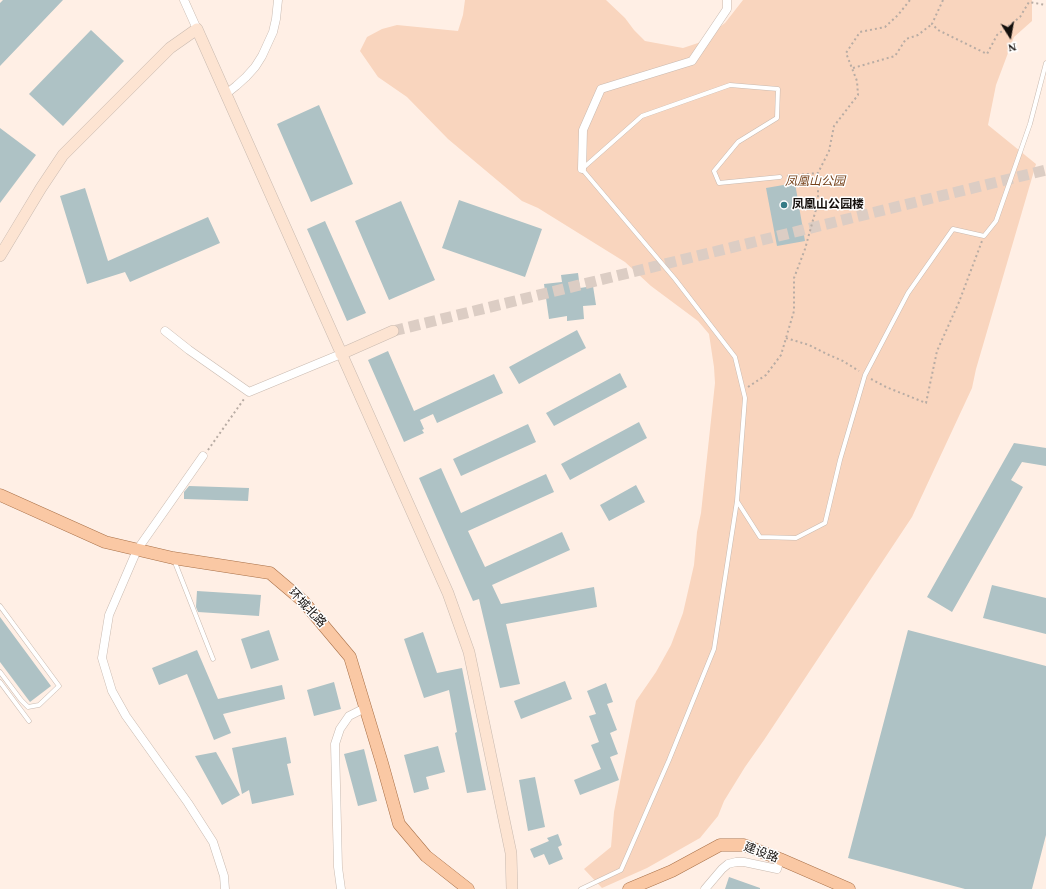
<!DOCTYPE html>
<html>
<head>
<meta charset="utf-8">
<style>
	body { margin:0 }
	#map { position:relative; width:1046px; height:889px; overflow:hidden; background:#ffefe5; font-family:"Times New Roman",serif }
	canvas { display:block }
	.north { position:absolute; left:990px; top:16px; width:40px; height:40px; -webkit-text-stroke:3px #fff; paint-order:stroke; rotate:169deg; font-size:11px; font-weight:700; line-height:16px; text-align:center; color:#140f0c }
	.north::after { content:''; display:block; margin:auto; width:14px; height:18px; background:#140f0c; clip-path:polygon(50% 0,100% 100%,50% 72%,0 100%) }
</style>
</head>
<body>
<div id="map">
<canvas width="1046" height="889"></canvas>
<div class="north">N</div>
</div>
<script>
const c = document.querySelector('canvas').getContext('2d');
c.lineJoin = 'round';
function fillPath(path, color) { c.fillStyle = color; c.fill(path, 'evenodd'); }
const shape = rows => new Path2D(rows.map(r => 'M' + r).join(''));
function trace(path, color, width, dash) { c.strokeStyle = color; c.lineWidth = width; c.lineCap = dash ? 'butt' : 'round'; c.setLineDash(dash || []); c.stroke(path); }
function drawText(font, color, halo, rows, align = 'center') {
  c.font = font + ' "Times New Roman","Noto Sans SC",serif'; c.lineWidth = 3; c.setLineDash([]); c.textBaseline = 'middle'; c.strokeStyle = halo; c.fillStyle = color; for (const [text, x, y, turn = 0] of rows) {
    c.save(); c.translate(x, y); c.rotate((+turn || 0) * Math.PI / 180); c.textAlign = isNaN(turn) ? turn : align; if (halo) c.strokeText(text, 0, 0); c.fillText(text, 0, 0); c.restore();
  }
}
fillPath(shape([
	[465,0,606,0,625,18,634,30,645,41,683,48,698,43,725,23,743,0,1032,0,1032,21,1014,37,996,85,988,125,1036,164,976,369,972,388,912,517,764,740,745,767,724,801,718,816,700,838,647,868,602,888,584,869,611,847,614,812,636,701,656,672,671,645,683,613,694,565,697,532,701,513,715,383,714,367,709,334,698,321,651,286,625,262,538,208,522,201,448,139,407,97,378,77,360,51,367,37,382,29,397,25,458,31,463,15]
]), '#f9d5be');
fillPath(shape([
	[3,0,63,0,0,66,0,3],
	[91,30,124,61,63,126,29,94],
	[319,105,353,184,311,202,277,124],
	[0,128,36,155,0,203],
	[795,183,805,241,777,246,766,188],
	[85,188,108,261,208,217,220,243,130,282,125,272,87,284,60,196],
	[459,200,542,229,525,277,442,248],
	[401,201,435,280,389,300,355,221],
	[325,221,366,313,347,321,307,229],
	[578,273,580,288,593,286,596,305,583,306,584,319,567,321,567,316,549,319,544,284,562,282,561,275],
	[577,330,586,348,519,384,509,367],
	[388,351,414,411,494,374,503,393,437,423,433,414,420,420,424,429,422,430,424,433,404,442,368,360],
	[620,373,627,387,554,426,546,413],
	[639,422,647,438,570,480,561,464],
	[528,424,536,442,461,476,453,459],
	[1014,443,1046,448,1046,466,1022,462,1011,480,1023,487,952,612,927,597],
	[441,468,461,513,546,474,554,492,468,531,485,567,562,532,570,550,492,585,501,604,594,587,597,607,506,624,520,684,500,688,479,599,473,601,419,478],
	[636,485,645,502,609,521,600,505],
	[189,486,249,488,248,501,184,499,184,492],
	[992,585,1046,598,1046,634,983,618],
	[197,591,261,595,259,616,198,612,196,607],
	[0,617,51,686,30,702,0,662],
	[269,630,279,660,251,669,241,639],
	[908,630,1046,666,1046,835,1032,889,965,889,848,858],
	[423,632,437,673,462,668,486,790,467,793,455,733,457,732,449,690,424,698,404,639],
	[197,650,218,699,282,685,285,699,223,714,231,733,214,740,187,674,159,685,152,668],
	[565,681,572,699,521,719,514,701],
	[334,682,341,709,314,716,307,690],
	[606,683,613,702,607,704,617,730,610,733,618,754,610,757,619,780,580,795,574,780,601,769,591,745,599,742,589,716,596,714,587,691],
	[286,737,291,763,287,764,294,795,252,804,249,790,242,794,232,748],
	[438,746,445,772,426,777,429,789,414,793,404,755],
	[364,749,377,801,358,806,344,754],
	[216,752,240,795,222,805,195,756],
	[535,777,545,827,528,831,519,780],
	[558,834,562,845,558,847,563,859,549,865,544,854,534,858,530,849,549,841,547,838],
	[729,877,760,888,760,889,725,889]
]), '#aec2c5');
trace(shape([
	[393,331,1046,170]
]), '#dccdc4', 11, [11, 5.5]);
const lane = shape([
	[737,501,745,398,735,357,675,279,582,169,642,116,730,85,778,89,777,118,738,142,714,171,719,183,780,177],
	[174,560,213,659],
	[0,606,59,686,39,705,28,707,21,700,0,672],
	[0,682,29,721],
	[581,889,621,870,669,760,714,649,737,501,760,537,796,538,825,523,840,460,865,375,908,293,953,229,984,236,996,221,1030,124,1046,63]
]);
const street = shape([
	[184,0,197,29],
	[226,94,236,86,246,77,255,67,262,56,273,32,276,19,278,0],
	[582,169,583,130,601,89,692,61,727,9,727,0],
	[165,331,189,350,249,392,341,354],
	[203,456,137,550,109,615,102,658,112,691,126,716,188,803,213,842,224,876,225,889],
	[341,889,338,867,335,744,340,729,349,716,365,708],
	[705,889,722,869,728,864,736,862,744,862,777,869,780,859]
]);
const secondary = shape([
	[0,256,41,188,63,155,170,48,197,29,448,593,469,652,511,853,512,889],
	[341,354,393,331]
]);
const primary = shape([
	[0,495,105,542,173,558,270,573,303,601,350,657,382,763,399,824,426,856,468,889],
	[629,889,672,871,720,845,744,845,780,859,849,889]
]);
trace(lane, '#c9bab0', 5);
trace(street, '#c9bab0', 9);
trace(secondary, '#c9bab0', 12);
trace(primary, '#a87048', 13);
trace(shape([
	[943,0,932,24,938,30,987,54,997,35,1020,17,1029,2,1046,5],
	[853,68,895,56,906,39,918,35,932,24],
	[787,176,818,173,829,151,834,126,858,95,857,81,846,53,860,32,885,27,898,15,910,0],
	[786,338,809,345,829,355,843,361,859,371],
	[871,379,886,387,926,403,937,351,959,302,982,241],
	[748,387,766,375,781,355,794,311,794,278,805,249,818,202,818,173],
	[208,450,244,399]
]), '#b8aca4', 2, [2, 3]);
trace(lane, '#fff', 4);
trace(street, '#fff', 8);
trace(secondary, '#fde4d2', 11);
trace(primary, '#fac8a4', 12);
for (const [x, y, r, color] of [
	[784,205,4,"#347b86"]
]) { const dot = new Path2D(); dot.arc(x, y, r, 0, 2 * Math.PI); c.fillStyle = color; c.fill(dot); trace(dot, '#fff', 1.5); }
drawText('italic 12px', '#76421a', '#fff', [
	["凤凰山公园",815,182]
]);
drawText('bold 12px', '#140f0c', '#fff', [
	["凤凰山公园楼",792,205]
], 'left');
drawText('12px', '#140f0c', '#fff', [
	["环城北路",307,608,47],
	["建设路",761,853,20]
]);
</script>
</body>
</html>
